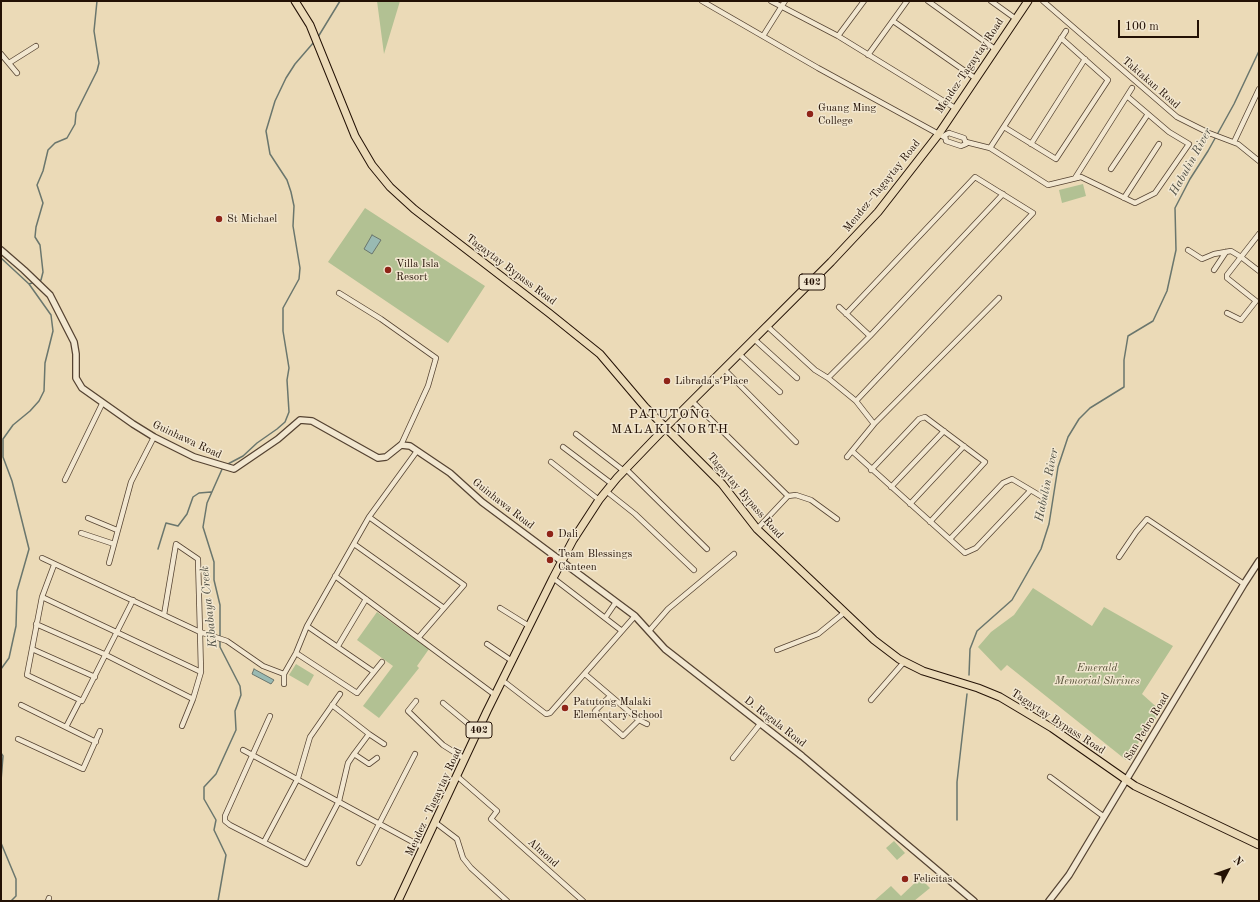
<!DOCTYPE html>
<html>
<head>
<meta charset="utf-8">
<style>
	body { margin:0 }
	#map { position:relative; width:1260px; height:902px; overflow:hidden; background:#ebdab7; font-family:"Old Standard TT",serif }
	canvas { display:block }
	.frame { position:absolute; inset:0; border:2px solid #231105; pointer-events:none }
	.north { position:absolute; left:1208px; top:850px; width:40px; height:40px; -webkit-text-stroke:3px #f2e7d0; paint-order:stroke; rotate:49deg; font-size:11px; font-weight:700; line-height:16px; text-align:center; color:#231105 }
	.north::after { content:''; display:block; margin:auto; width:14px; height:18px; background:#231105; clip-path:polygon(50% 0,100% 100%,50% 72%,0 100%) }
	.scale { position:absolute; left:1118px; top:20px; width:81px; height:18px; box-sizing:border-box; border:2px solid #231105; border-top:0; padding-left:5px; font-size:12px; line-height:14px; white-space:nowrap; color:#231105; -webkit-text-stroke:3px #f2e7d0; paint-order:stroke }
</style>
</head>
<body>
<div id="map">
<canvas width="1260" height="902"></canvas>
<div class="frame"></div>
<div class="north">N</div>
<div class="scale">100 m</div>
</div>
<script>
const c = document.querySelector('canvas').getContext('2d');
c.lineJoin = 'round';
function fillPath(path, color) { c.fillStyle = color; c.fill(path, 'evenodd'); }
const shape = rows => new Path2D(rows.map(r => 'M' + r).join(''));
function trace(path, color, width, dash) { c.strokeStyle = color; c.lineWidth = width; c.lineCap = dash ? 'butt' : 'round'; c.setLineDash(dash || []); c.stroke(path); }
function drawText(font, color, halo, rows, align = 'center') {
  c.font = font + ' "Old Standard TT",serif'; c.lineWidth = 3; c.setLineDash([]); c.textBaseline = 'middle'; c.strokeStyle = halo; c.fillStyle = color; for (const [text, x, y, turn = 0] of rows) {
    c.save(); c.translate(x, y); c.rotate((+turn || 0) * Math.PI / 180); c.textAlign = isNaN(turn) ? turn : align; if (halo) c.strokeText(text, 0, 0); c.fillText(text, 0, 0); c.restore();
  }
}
fillPath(shape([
	[377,1,400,1,384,54],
	[1083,184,1086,196,1062,203,1059,190],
	[365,208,485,286,448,343,328,262],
	[1033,588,1092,626,1104,607,1173,646,1142,694,1161,711,1126,760,1007,665,1001,671,978,647,991,632,1014,615],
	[377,612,429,649,417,666,419,668,379,718,363,706,393,666,357,640],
	[296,664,314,675,308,686,289,675],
	[894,841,905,853,897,860,886,848],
	[920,878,930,888,914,901,874,901,891,886,901,896]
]), '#b2c193');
const water = shape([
	[372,235,381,240,372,254,364,249,372,235],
	[254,669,274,680,271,684,252,674,254,669]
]);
fillPath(water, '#99bab3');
trace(water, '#6a766d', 1);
trace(shape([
	[318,37,340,1],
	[1,258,29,284,35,282],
	[38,281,41,280,43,272,40,245,35,237,36,227,43,203,37,185,43,171,48,150,55,143,67,138,75,124,76,113,97,71,99,63,94,31,97,1],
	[226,465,243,456,257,443,277,429,285,422,289,412,287,380,289,368,283,331,283,308,299,279,300,268,293,226,294,206,291,192,287,180,270,154,266,131,275,101,286,78,295,64,314,42],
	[158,549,166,523,178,526,187,514,193,497,199,493,211,492],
	[220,637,220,605,214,580,214,562,203,527,207,503,223,467],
	[1,669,9,658,16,626,17,591,29,549,12,481,3,457,3,439,13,425,30,411,39,401,44,391,45,363,53,331,51,315,29,284],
	[969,675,970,649,977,631,1012,600,1041,549,1049,524,1058,467,1068,437,1079,419,1090,408,1124,387,1124,360,1128,336,1153,321,1167,291,1176,250,1175,208,1190,179,1208,151,1234,104,1259,51],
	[1,753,3,756,1,781],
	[957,820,957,782,967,694],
	[1,843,16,879,16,896,11,901],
	[218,901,226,855,214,830,216,820,204,799,204,787,216,774,236,730,235,711,241,695,240,686,220,647,220,641]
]), '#6a766d', 1.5);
const minor = shape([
	[702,1,818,68,944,137],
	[771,1,838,36,955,108],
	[928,1,995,49],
	[991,1,1016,19],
	[1043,1,1177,117,1209,133,1238,144,1259,161],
	[893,21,975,78],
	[763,36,785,1],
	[838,36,864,1],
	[1,54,17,73],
	[868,55,907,1],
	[9,63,36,46],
	[1004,127,1056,159,1108,80,1061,38],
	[949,133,964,138,966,144,961,146,946,141,945,135,949,133],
	[966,142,990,148,1048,185,1081,177,1135,203,1155,193,1189,144,1169,132,1128,97],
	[1234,142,1259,89],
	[1031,144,1085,59],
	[990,148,1066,31],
	[1111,169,1148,114],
	[1075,178,1132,88],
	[1124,198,1159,144],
	[1188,250,1202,259,1214,254,1231,251,1241,257,1259,234],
	[1214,270,1226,252],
	[339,293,381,319,436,358,428,386,401,445],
	[839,307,870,336],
	[1227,313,1241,320,1256,301,1227,278,1227,275,1241,257,1259,271],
	[846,314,975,177,1033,213,856,401],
	[767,326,815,370,828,378,856,401,874,424],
	[754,339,797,378],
	[739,354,780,392],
	[724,369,796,442],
	[828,378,870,336,1003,194],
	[692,401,788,496,757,529],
	[576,434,624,471],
	[563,447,612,484],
	[852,451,965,553,976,548,1030,491],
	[847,457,874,424,999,298],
	[551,462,599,500],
	[626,469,707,549],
	[871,470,919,419,925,417,985,462,930,522],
	[65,480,102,404],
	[891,487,944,431],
	[606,491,635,514,694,570],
	[788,496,796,495,811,500,837,519],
	[910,504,964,446],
	[369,517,464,585,419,637],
	[88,518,117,530],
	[81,533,114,544],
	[950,539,1003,483,1012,479,1044,498],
	[354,544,444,608],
	[1119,557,1136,532,1147,519,1244,584],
	[42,558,200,632,227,641,263,666,284,674,296,653,307,626,369,517,417,451],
	[109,563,131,482,154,437],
	[54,565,42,597,27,675,80,700,82,701,133,600],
	[335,576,495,695],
	[553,578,622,631],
	[42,597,201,672],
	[500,608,529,626],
	[164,615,176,544,198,559,200,632,201,672,193,699,182,726],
	[605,618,616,602],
	[36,624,104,654,193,699],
	[307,626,374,672],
	[649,631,668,609,734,554],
	[487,644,512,661],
	[338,646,366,599],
	[32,649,95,677],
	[777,650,818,634,845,612],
	[296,653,357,693,382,662],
	[585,674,639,720,647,724],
	[502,680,546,714,550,713,635,616],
	[284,684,284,674],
	[610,696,595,711,623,736,639,720],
	[871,700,904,662],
	[416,701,408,711,443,745,465,759],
	[443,703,478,732],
	[21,705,96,742],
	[332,705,369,734],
	[270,716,225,816,225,821,230,825,306,864,339,801,348,763,354,754,369,734,384,744],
	[66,727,80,700],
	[18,739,83,769,100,731],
	[243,750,424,848],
	[354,754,369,764,377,758],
	[733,758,760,724],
	[458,777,497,811,491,819,583,901],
	[1050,777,1103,816],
	[436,823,457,839,463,858,471,868,507,901],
	[264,842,298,778,310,737,340,694],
	[359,863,415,754],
	[48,901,49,898]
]);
const tertiary = shape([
	[1,250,24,270,50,295,74,342,76,354,76,378,82,388,133,424,154,437,194,457,234,469,278,439,300,420,312,421,378,458,386,457,401,445,410,446,450,473,482,502,635,616,665,649,802,756,974,901],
	[1049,901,1069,875,1244,584,1259,561]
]);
const primary = shape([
	[295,1,310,25,355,136,372,165,390,187,414,209,549,313,600,354,645,407,722,484,757,529,874,640,899,659,923,671,978,688,1000,697,1052,728,1135,786,1259,845],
	[398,901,487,711,553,578,573,540,599,500,617,478,666,427,831,262,878,212,938,135,1028,1]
]);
trace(minor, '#554332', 6);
trace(tertiary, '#554332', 8);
trace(primary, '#231105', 9);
trace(minor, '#f2e7d0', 4.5);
trace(tertiary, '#f2e7d0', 5.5);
trace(primary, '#ebdab7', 7);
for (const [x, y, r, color] of [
	[810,114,4,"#8f2418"],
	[219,219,4,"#8f2418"],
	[388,270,4,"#8f2418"],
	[667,381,4,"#8f2418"],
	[550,534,4,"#8f2418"],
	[550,560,4,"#8f2418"],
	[565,708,4,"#8f2418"],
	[905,879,4,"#8f2418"]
]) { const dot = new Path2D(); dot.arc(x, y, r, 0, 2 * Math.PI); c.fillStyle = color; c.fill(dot); trace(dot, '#f2e7d0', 1.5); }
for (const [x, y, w] of [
	[812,282,26],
	[479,730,26]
]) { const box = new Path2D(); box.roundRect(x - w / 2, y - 8, w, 16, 3); c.fillStyle = '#f2e7d0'; c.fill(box); trace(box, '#231105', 1); }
drawText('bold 10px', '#231105', null, [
	["402",812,282],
	["402",479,730]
]);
drawText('11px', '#231105', '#f2e7d0', [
	["Mendez-Tagaytay Road",970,66,-56],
	["Taktakan Road",1151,83,41],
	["Mendez–Tagaytay Road",882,186,-51],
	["Tagaytay Bypass Road",511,270,37],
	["Guinhawa Road",187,440,25],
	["Tagaytay Bypass Road",745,496,49],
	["Guinhawa Road",503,504,38],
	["D. Regala Road",775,722,38],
	["Tagaytay Bypass Road",1058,722,33],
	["San Pedro Road",1147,727,-59],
	["Mendez - Tagaytay Road",434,802,-65],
	["Almond",543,853,42]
]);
drawText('11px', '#231105', '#f2e7d0', [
	["Guang Ming",818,108],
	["College",818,121],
	["St Michael",227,219],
	["Villa Isla",396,264],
	["Resort",396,277],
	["Librada's Place",675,381],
	["Dali",558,534],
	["Team Blessings",558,554],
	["Canteen",558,567],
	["Patutong Malaki",573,702],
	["Elementary School",573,715],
	["Felicitas",913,879]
], 'left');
drawText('italic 11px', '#554f37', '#f2e7d0', [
	["Emerald",1097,668],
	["Memorial Shrines",1097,681]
]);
drawText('italic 12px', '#4c4c42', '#f2e7d0', [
	["Habulin River",1191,162,-61],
	["Habulin River",1047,485,-78],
	["Kibabaya Creek",209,607,-96]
]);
c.letterSpacing = '1px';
drawText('13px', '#231105', '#f2e7d0', [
	["PATUTONG",670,415],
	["MALAKI NORTH",670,430]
]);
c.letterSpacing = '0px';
</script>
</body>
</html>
